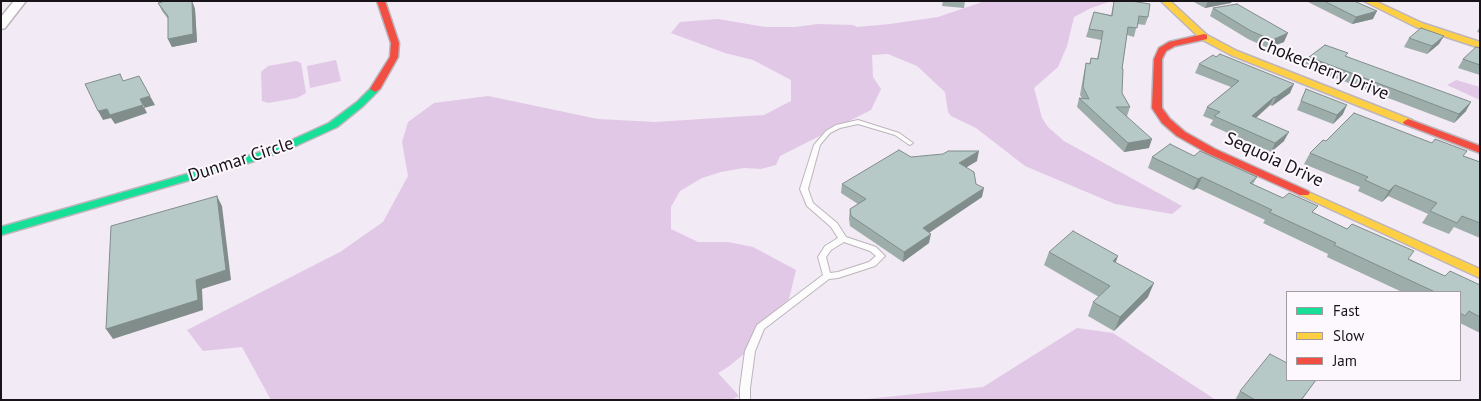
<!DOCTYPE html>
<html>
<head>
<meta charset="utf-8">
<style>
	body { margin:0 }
	#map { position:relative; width:1481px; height:401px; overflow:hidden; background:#f2eaf4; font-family:"PT Sans",sans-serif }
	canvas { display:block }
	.frame { position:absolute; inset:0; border:2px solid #181219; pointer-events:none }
	.legend { position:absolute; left:1286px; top:291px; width:175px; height:90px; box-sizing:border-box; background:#fdf7fe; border:1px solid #a19ba2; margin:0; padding:6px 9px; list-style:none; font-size:15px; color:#181219 }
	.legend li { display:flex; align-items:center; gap:10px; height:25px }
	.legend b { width:25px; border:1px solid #a19ba2 }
</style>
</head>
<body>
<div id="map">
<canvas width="1481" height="401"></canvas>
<div class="frame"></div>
<ul class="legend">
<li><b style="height:6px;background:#16e098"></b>Fast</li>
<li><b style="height:6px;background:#ffcf43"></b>Slow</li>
<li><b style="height:6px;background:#f24e42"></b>Jam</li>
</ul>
</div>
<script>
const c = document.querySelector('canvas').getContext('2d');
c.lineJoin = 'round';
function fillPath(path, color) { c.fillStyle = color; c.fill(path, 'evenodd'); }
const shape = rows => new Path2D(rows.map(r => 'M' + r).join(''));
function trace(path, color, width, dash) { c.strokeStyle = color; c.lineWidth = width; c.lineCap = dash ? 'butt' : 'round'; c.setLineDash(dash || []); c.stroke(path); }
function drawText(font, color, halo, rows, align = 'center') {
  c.font = font + ' "PT Sans",sans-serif'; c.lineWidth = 4; c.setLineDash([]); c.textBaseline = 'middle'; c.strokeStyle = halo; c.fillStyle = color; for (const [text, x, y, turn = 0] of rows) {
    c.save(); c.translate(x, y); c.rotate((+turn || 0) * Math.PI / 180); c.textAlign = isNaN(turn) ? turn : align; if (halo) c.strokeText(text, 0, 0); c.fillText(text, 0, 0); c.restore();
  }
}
fillPath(shape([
	[985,1,1112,1,1091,8,1074,17,1067,46,1058,67,1034,88,1042,118,1048,127,1064,141,1182,206,1172,214,1115,204,1025,166,976,128,951,116,948,112,945,92,917,66,888,54,872,55,873,77,881,89,871,110,780,156,776,165,761,169,744,168,721,172,702,178,680,191,671,207,671,229,698,242,728,242,753,247,796,270,789,299,770,320,749,350,728,367,718,373,739,396,731,400,271,400,242,347,203,351,187,330,340,252,383,222,408,176,402,142,408,122,434,103,488,96,598,119,655,122,764,115,791,101,791,80,753,60,725,53,671,33,680,22,718,19,765,27,795,27,818,24,853,25,857,27,890,24,938,17],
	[336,60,341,81,310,88,307,66],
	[296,61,301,63,306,93,297,98,268,103,262,101,261,72,268,66],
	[1456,80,1480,87,1480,100,1447,85],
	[1077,328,1113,333,1216,400,857,400,983,387]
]), '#e1c8e6');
const lane = shape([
	[858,120,899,133,913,143,910,145,908,144,895,135,858,124,840,128,830,133,820,145,808,189,813,203,837,223,846,237,876,247,885,256,875,266,838,278,829,279,764,329,755,351,750,388,750,400,740,400,740,388,745,351,757,325,823,275,818,257,825,246,838,238,831,227,807,206,800,189,814,145,826,131,836,125,858,120],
	[844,242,870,251,876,256,869,262,838,272,830,273,826,257,831,250,844,242]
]);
const street = shape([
	[14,1,26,1,5,28,1,29,1,17,14,1]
]);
const fast = shape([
	[375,86,378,87,378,91,363,106,337,127,289,149,248,163,1,235,1,227,240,159,281,145,329,123,357,102,372,87,375,86]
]);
const slow = shape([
	[1161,1,1170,1,1207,35,1237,51,1412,120,1413,122,1412,124,1404,124,1231,55,1201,39,1161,1],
	[1364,1,1375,1,1422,23,1480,42,1480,48,1416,27,1364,1],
	[1304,190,1480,269,1480,278,1300,195,1298,193,1300,191,1304,190]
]);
const jam = shape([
	[377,1,385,1,399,43,398,57,380,89,375,92,370,89,390,57,391,43,377,1],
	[1204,34,1207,35,1207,39,1175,46,1166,51,1162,59,1162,108,1170,119,1185,132,1215,149,1308,191,1310,193,1308,195,1300,195,1207,153,1177,136,1162,123,1152,108,1154,59,1159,48,1169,42,1204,34],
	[1408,119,1480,146,1480,153,1404,124,1403,122,1408,119]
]);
trace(lane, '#bcb5bc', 2);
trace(street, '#bcb5bc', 3);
trace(fast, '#bcb5bc', 3);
trace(slow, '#bcb5bc', 3);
trace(jam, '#bcb5bc', 3);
fillPath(lane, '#fdfcfd');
fillPath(street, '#fdfcfd');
fillPath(fast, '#16e098');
fillPath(slow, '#ffcf43');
fillPath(jam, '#f24e42');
fillPath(shape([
	[159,1,192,1,195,9,197,42,172,47,168,39,168,19,162,11,158,3,160,3],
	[943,1,965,1,964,8,942,6],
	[1114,1,1148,17,1145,25,1137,24,1134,37,1127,35,1122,69,1122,93,1130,107,1127,116,1149,148,1124,152,1077,107,1079,98,1082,98,1080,95,1084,72,1086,63,1089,64,1091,58,1097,59,1101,40,1086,37,1094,12,1111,15],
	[1192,1,1232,1,1231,3,1205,8],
	[1306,1,1354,1,1373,19,1352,24],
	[1213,8,1284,42,1268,48,1248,39,1210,16],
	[1480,26,1480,33,1477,32],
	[1409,38,1439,44,1427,54,1404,47],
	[1480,48,1480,75,1458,68,1463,59],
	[1348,53,1346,56,1466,111,1454,123,1304,66,1309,57],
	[1199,64,1290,93,1272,106,1270,105,1256,118,1284,141,1271,152,1210,125,1213,120,1203,116,1207,107,1231,87,1195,73],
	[1306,89,1343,114,1333,124,1297,110],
	[1326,141,1464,156,1480,162,1480,238,1454,227,1449,234,1422,223,1428,214,1388,196,1382,202,1358,191,1360,187,1304,164,1310,153],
	[1194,156,1257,177,1253,184,1445,276,1480,285,1480,333,1460,323,1460,292,1402,292,1327,257,1328,254,1263,223,1265,220,1197,188,1193,190,1148,168,1152,157],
	[977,161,966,167,976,184,982,197,929,233,929,243,903,262,850,226,849,219,850,209,858,204,841,193,842,184],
	[1049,252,1116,263,1148,297,1114,331,1088,316,1093,302,1099,297,1044,265],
	[1316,380,1302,400,1235,400,1240,391]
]), '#9dadaa');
fillPath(shape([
	[192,1,195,9,197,42,172,47,168,39],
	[1208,1,1232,1,1231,3,1205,8],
	[1377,11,1373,19,1352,24,1356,17],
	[1288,33,1284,42,1268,48,1272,40],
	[1444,36,1439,44,1427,54,1432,46],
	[1294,84,1290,93,1272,106,1276,97],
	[150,96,155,105,144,108,140,99],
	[1274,97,1270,105,1248,125,1252,116],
	[1471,102,1466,111,1454,123,1459,114],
	[143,105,147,113,115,124,111,118,103,120,98,111,107,109],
	[1347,105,1343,114,1333,124,1337,115],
	[1289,132,1284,141,1271,152,1275,143],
	[1152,139,1149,148,1124,152,1128,143],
	[979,151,977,161,957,173,959,163],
	[1202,177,1197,188,1193,190,1198,179],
	[1395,185,1388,196,1382,202,1389,191],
	[984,188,982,197,921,238,923,228],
	[217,196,222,206,231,280,202,289,203,310,113,339,106,329],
	[931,234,929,243,903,262,904,252],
	[1118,256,1113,270,1113,261],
	[1154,283,1148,297,1114,331,1120,317]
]), '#808d8b');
const building = shape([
	[161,1,192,1,193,34,168,39,168,16,158,3,162,2,161,1],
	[1114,1,1131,1,1150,4,1148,17,1139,16,1137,28,1128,27,1122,69,1123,69,1122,93,1130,107,1116,107,1152,139,1128,143,1079,98,1089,99,1083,87,1086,63,1090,64,1091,58,1098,59,1103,31,1089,29,1094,12,1112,16,1114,1],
	[1324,1,1354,1,1377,11,1356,17,1324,1],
	[1237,4,1288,33,1272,40,1251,31,1213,8,1237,4],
	[1421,28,1444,36,1432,46,1409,38,1421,28],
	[1325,45,1348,53,1345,56,1471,102,1459,114,1309,57,1325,45],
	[1476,47,1480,48,1480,65,1463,59,1476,47],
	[1220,54,1294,84,1276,97,1274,97,1252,116,1289,132,1275,143,1214,116,1220,112,1207,107,1239,81,1199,64,1213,55,1216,57,1220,54],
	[120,74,123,81,139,76,150,96,140,99,143,105,110,115,107,109,98,111,85,84,120,74],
	[1306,89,1347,105,1337,115,1301,101,1306,89],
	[1354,113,1432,143,1435,139,1467,151,1463,156,1480,162,1480,223,1462,216,1457,223,1430,211,1437,203,1395,185,1389,191,1365,180,1368,177,1310,153,1323,140,1326,141,1354,113],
	[1170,144,1194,156,1200,151,1257,177,1250,183,1283,198,1289,193,1318,206,1312,212,1347,229,1352,224,1414,251,1408,259,1445,276,1450,271,1480,285,1480,317,1469,311,1465,316,1460,313,1460,292,1435,292,1334,245,1336,243,1269,212,1272,210,1202,177,1198,179,1152,157,1170,144],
	[899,150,911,157,943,154,948,151,979,151,959,163,974,172,976,184,984,188,923,228,931,234,904,252,851,216,850,209,866,199,842,184,899,150],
	[217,196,226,270,196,280,198,300,106,329,111,226,217,196],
	[1073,231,1118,256,1113,261,1154,283,1120,317,1093,302,1110,286,1049,252,1073,231],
	[1270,354,1287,363,1287,380,1316,380,1301,400,1255,400,1240,391,1270,354]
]);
fillPath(building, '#b7c9c6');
trace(building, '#808d8b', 1);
drawText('18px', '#181219', '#fdf7fe', [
	["Chokecherry Drive",1323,69,22],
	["Dunmar Circle",241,160,-18],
	["Sequoia Drive",1274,160,25]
]);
</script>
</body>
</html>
